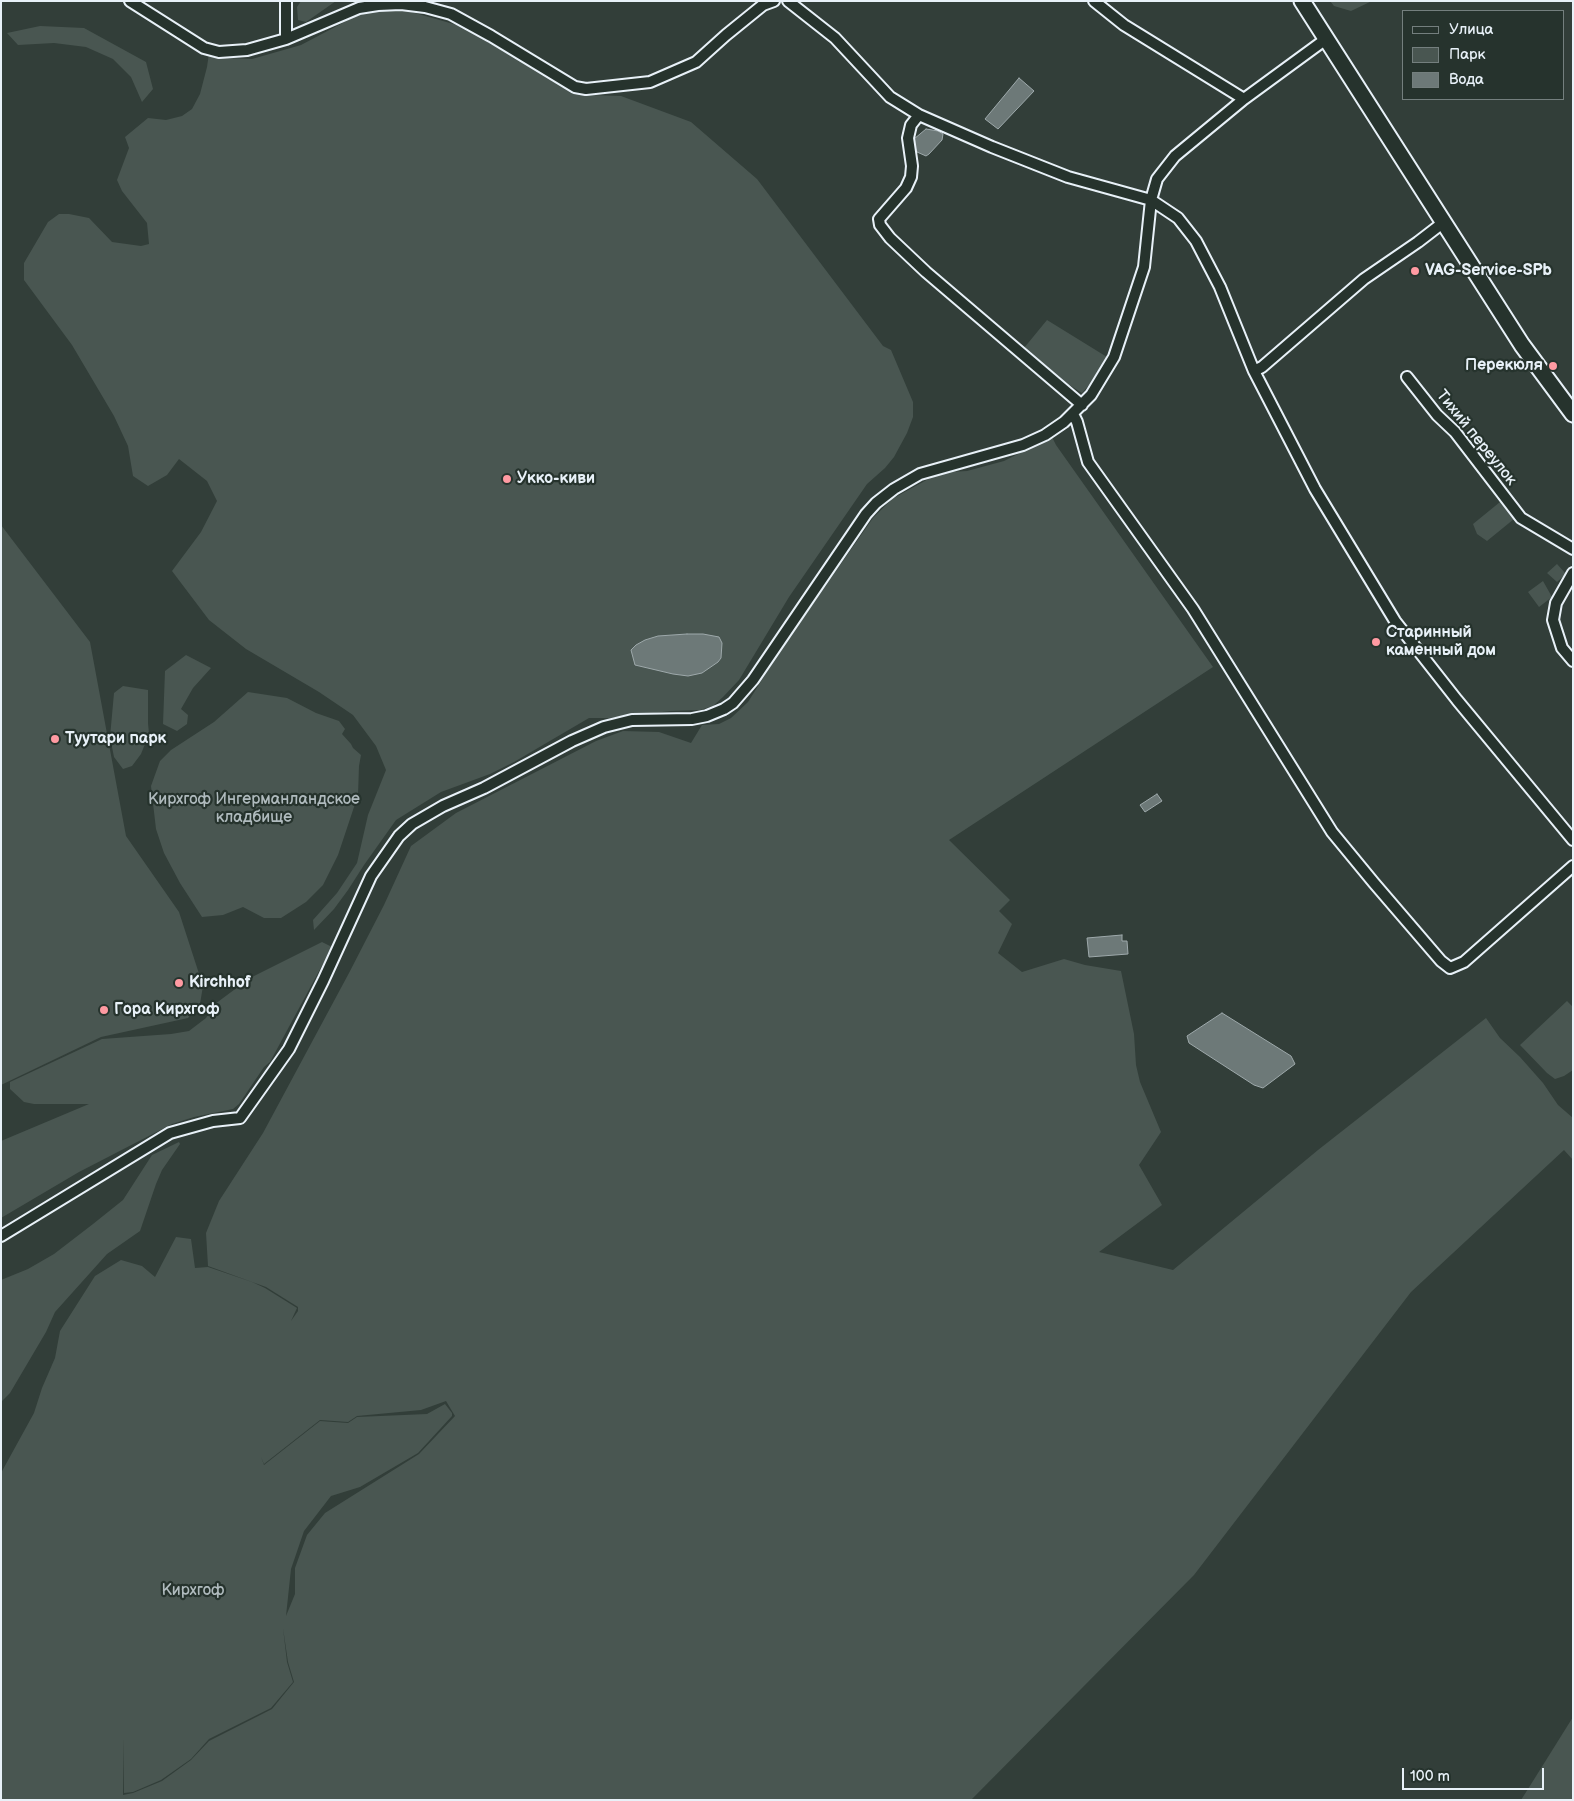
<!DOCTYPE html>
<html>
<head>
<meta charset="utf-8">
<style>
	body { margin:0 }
	#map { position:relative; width:1574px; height:1801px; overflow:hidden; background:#323e39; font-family:"Balsamiq Sans",sans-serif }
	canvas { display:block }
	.frame { position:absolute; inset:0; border:2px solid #e8f1f8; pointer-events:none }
	.legend { position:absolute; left:1402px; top:10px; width:162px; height:90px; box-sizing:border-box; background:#26332d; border:1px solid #747f7e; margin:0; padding:6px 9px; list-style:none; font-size:15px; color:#e8f1f8 }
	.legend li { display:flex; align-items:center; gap:10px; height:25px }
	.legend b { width:25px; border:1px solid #747f7e }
	.scale { position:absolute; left:1402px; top:1768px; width:142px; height:22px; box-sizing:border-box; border:2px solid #e8f1f8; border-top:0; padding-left:6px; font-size:15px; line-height:18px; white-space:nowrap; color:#e8f1f8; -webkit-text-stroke:4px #26332d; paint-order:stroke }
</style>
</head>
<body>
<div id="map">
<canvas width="1574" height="1801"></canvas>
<div class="frame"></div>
<ul class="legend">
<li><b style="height:6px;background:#26332d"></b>Улица</li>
<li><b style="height:14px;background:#495651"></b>Парк</li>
<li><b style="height:14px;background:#6d7978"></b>Вода</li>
</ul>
<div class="scale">100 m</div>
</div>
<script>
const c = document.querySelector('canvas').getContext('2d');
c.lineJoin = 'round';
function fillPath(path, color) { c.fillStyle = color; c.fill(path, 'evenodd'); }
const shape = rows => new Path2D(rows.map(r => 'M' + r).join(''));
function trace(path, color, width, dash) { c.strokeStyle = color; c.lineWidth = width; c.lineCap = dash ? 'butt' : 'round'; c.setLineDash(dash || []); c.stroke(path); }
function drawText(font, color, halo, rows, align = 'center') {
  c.font = font + ' "Balsamiq Sans",sans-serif'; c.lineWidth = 4.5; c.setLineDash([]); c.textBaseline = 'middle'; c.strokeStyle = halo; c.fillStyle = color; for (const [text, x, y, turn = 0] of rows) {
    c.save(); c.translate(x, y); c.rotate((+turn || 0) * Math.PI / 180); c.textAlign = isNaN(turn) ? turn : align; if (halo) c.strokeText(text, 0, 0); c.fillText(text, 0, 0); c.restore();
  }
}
fillPath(shape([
	[301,1,336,1,306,22,298,20,297,7],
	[1330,1,1372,1,1351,11,1334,6],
	[375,10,408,11,457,25,501,48,570,91,589,95,621,96,691,122,757,179,883,346,891,350,913,402,913,417,907,433,894,457,885,468,867,484,789,597,739,680,723,697,713,706,700,710,671,711,609,718,589,718,514,762,490,774,441,792,396,820,364,865,348,890,334,909,314,930,313,920,337,893,357,863,368,815,386,770,376,746,353,715,319,692,246,649,209,620,172,571,201,532,217,501,207,481,179,459,167,475,148,486,133,476,128,446,114,416,72,345,24,280,24,263,48,222,59,214,69,214,89,218,112,242,141,246,149,244,147,223,122,191,117,180,129,148,125,137,148,118,166,120,182,116,192,109,200,94,207,67,209,53,227,58,252,59,301,45,354,17],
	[687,634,722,651,721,658,718,662,688,676,673,674,635,664,645,640,659,636],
	[40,26,84,28,146,62,153,89,142,102,131,77,113,59,86,47,54,43,18,45,7,33],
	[1047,320,1107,357,1096,377,1082,393,1068,384,1024,348],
	[1052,437,1056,445,1213,667,949,840,1010,900,999,911,1012,924,998,953,1022,972,1064,959,1085,965,1121,971,1134,1034,1136,1065,1140,1082,1161,1132,1139,1165,1162,1205,1099,1252,1173,1270,1318,1150,1486,1018,1500,1038,1520,1057,1543,1083,1558,1105,1573,1118,1573,1160,1564,1150,1411,1292,1194,1575,971,1800,1,1800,1,1473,34,1413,42,1388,55,1358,60,1331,95,1276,121,1260,142,1266,155,1277,176,1237,191,1239,195,1268,208,1267,252,1282,265,1288,297,1308,291,1321,298,1311,298,1307,266,1287,208,1266,206,1233,219,1201,263,1133,349,973,384,905,411,846,456,813,596,741,623,731,659,732,691,743,702,725,719,724,731,718,748,702,780,651,873,518,892,499,932,477,949,472,967,471,1004,461],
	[446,1401,455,1416,419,1454,325,1513,307,1535,295,1568,295,1594,286,1616,291,1569,304,1531,331,1496,360,1487,418,1453,452,1416,452,1413,445,1404,427,1414,357,1417,348,1423,320,1421,264,1465,261,1457,264,1464,320,1420,348,1422,357,1416,421,1410],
	[283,1628,288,1662,294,1682,272,1709,209,1741,191,1760,162,1781,133,1793,123,1795,124,1738,124,1793,133,1792,161,1780,191,1759,209,1739,271,1708,293,1682,287,1662],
	[1500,502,1505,505,1514,519,1487,541,1477,534,1473,524],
	[1,525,90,642,126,836,179,912,203,986,200,1004,188,1018,101,1037,1,1085],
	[1557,564,1566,574,1557,582,1547,573],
	[1543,581,1552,597,1539,607,1528,592],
	[186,655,211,668,193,688,181,709,188,715,187,724,177,731,163,724,165,671],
	[123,686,148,690,148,723,149,734,141,754,132,766,123,769,114,757,110,737,114,693],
	[248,692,287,698,316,713,339,721,345,729,342,734,351,744,353,748,361,755,359,766,358,795,338,855,323,885,306,902,281,918,264,918,243,907,223,915,202,917,180,883,164,853,156,829,151,786,160,761,171,750,214,722],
	[322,942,332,947,270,1062,264,1067,239,1104,233,1109,194,1117,172,1124,79,1172,1,1218,1,1141,89,1104,34,1104,24,1102,10,1089,10,1082,102,1039,171,1034,189,1031,206,1018,215,1004,250,978],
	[1567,1001,1573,1007,1573,1070,1564,1076,1555,1079,1547,1073,1520,1045],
	[179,1142,180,1144,162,1170,156,1184,140,1231,107,1254,55,1312,46,1332,10,1393,1,1402,1,1280,28,1269,54,1254,93,1224,123,1200,152,1155],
	[1573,1717,1573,1800,1521,1800,1533,1781]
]), '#495651');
const water = shape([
	[1019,78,1034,91,998,129,985,119,1019,78],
	[926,129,938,131,943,134,942,140,929,154,926,156,917,152,914,146,914,139,926,129],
	[687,634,703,634,719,637,722,643,721,658,718,662,702,673,688,676,673,674,635,665,631,650,636,645,645,640,658,636,687,634],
	[1157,794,1162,801,1145,812,1140,805,1157,794],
	[1122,935,1122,941,1127,941,1128,954,1089,957,1087,938,1122,935],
	[1222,1013,1291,1056,1295,1064,1263,1088,1254,1085,1189,1043,1187,1036,1222,1013]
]);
fillPath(water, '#6d7978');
trace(water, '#9ea9ab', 1);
const street = shape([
	[130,1,204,48,219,52,247,50,286,39,359,8,378,5,401,4,425,7,451,14,491,36,575,87,586,89,650,82,696,62,726,35,763,5,774,1],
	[286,1,286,39],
	[788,1,835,38,890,97,919,115,992,147,1068,177,1151,200,1178,218,1196,241,1220,287,1254,371,1315,489,1395,621,1457,700,1573,840],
	[1094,1,1124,25,1244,99],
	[919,115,911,125,908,138,912,166,911,177,906,188,879,219,880,225,890,238,926,272,1082,405],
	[1254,371,1262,367,1364,279,1418,242,1444,222],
	[1407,377,1437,415,1455,432,1521,518,1573,549],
	[1073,414,1077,422,1088,462,1193,609,1332,832,1374,883,1441,961,1450,968,1464,962,1573,866],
	[1573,573,1556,603,1553,620,1562,648,1573,661],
	[1,1236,170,1133,213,1121,240,1118,289,1049,323,981,371,876,399,836,412,824,443,806,484,788,572,741,604,727,632,720,692,719,707,716,724,709,733,703,753,680,866,514,876,503,894,489,920,474,1023,445,1045,435,1064,422,1091,395,1114,357,1144,267,1151,200,1157,179,1175,156,1244,99,1326,39]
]);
const secondary = shape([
	[1302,1,1522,345,1573,414]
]);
trace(street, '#e8f1f8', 14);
trace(secondary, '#e8f1f8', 19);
trace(street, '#26332d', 10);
trace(secondary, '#26332d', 15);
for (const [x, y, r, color] of [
	[1415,271,5,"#ff9aa2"],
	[1553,366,5,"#ff9aa2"],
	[507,479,5,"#ff9aa2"],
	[1376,642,5,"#ff9aa2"],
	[55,739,5,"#ff9aa2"],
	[179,983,5,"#ff9aa2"],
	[104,1010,5,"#ff9aa2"]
]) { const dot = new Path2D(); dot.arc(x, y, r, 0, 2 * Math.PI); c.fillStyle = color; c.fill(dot); trace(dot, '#26332d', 2); }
drawText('bold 16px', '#e8f1f8', '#26332d', [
	["VAG-Service-SPb",1425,271],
	["Перекюля",1543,366,"right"],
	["Укко-киви",517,479],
	["Старинный",1386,633],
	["каменный дом",1386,651],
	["Туутари парк",65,739],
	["Kirchhof",189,983],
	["Гора Кирхгоф",114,1010]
], 'left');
drawText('16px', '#e8f1f8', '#26332d', [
	["Тихий переулок",1476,438,51]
]);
drawText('16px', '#b0bbbe', '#26332d', [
	["Кирхгоф Ингерманландское",254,800],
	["кладбище",254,818],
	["Кирхгоф",193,1591]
]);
</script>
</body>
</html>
